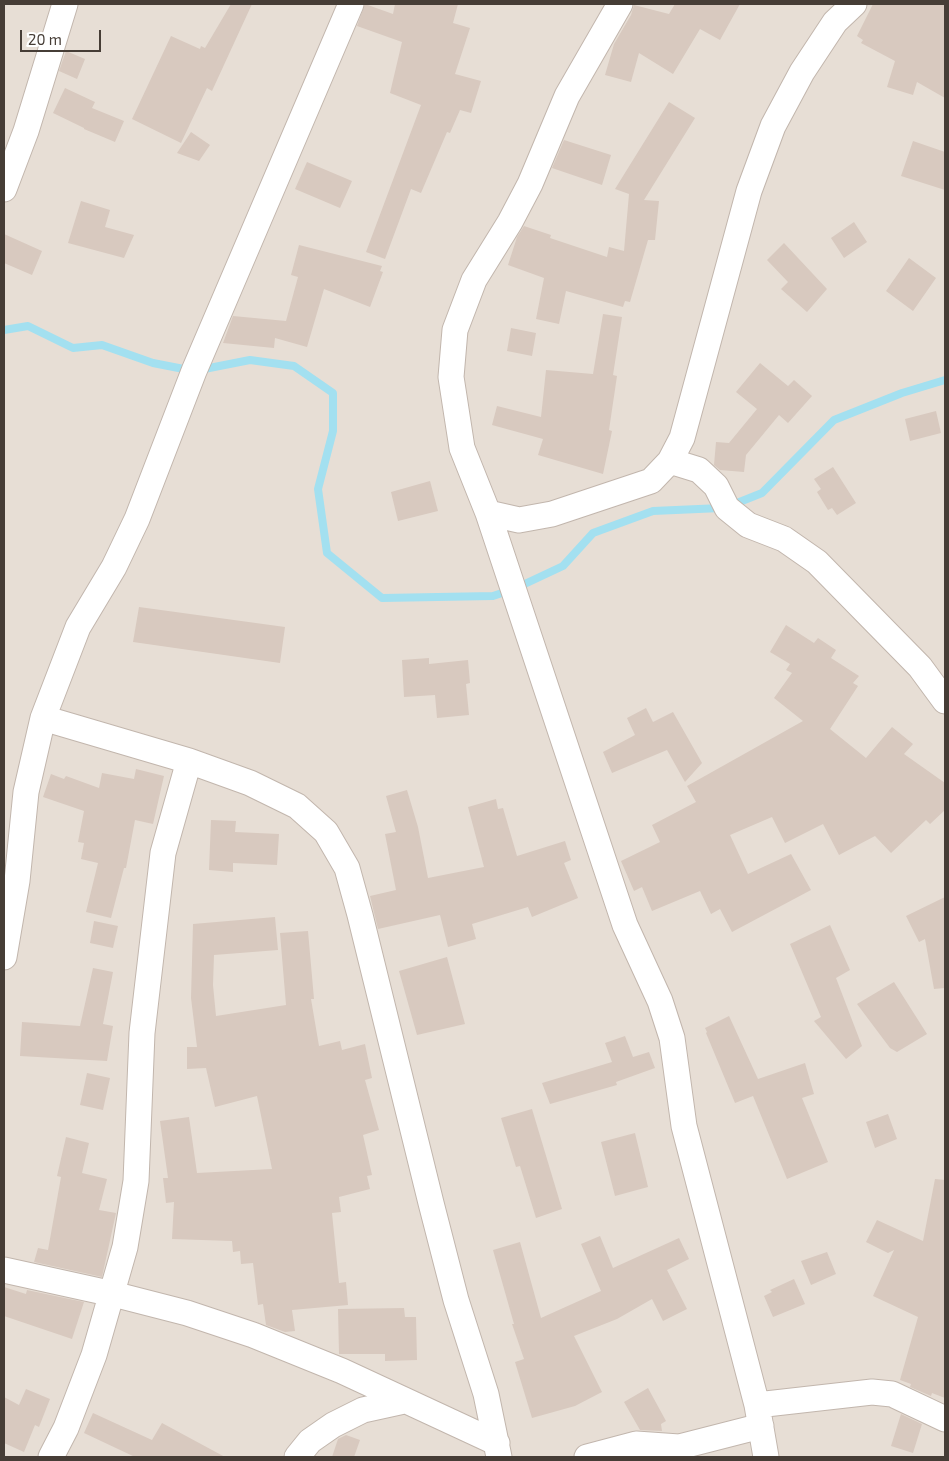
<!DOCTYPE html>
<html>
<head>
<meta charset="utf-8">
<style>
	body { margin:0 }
	#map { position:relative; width:949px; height:1461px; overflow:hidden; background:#f3ede7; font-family:"Exo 2",sans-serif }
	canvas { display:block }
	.frame { position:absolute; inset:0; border:5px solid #463d36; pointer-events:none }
	.scale { position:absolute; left:20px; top:30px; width:81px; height:22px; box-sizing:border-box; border:2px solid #463d36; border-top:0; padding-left:6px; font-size:15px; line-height:18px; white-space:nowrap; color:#463d36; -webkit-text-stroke:4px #fff; paint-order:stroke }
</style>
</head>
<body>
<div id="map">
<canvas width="949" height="1461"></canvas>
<div class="frame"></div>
<div class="scale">20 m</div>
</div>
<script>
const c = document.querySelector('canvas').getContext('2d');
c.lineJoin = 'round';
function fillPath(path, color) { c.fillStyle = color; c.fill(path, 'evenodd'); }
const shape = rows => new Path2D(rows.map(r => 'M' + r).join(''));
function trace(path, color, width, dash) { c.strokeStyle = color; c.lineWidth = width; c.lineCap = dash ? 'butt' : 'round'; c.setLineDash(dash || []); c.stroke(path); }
fillPath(shape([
	[4,4,945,4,945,1457,4,1457]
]), '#e7ded5');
trace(shape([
	[4,330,28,326,73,348,102,345,153,363,194,371,250,360,294,366,333,393,333,431,318,489,327,553,382,598,493,596,514,589,563,566,593,533,653,511,721,508],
	[732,505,762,493,834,420,902,393,945,380]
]), '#a3e0f0', 8);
fillPath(shape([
	[231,4,252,4,212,91,207,88,181,143,132,119,171,36,200,49,201,46,205,48],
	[365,4,393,14,395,4,458,4,453,23,470,28,455,74,481,81,471,113,460,110,450,133,447,132,421,193,411,189,385,259,366,252,421,105,390,93,402,42,357,26],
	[675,4,740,4,720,40,700,29,673,74,639,53,631,82,605,75,614,44,631,15,634,5,669,14],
	[873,4,945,4,945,98,917,82,913,95,887,87,895,61,861,43,863,40,857,36],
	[66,51,85,59,77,79,59,71],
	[65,88,95,102,92,108,124,121,115,142,84,129,84,128,53,113],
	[669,102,695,118,644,200,659,201,655,240,648,240,630,302,625,301,623,307,566,291,559,324,536,319,544,278,508,265,517,237,524,226,551,235,550,238,607,257,609,247,624,251,629,194,615,189],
	[191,132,210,145,199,161,177,153],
	[564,140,611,155,602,185,552,168],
	[913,141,945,152,945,190,901,176],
	[307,162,352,181,340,208,295,189],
	[81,201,110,210,105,227,134,235,124,258,68,243],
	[854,222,867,242,844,258,831,238],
	[4,234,42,251,32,275,4,263],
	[784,243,827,289,807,312,781,289,788,282,767,260],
	[299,245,382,266,380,271,383,272,370,307,324,289,307,347,275,338,274,348,223,343,233,316,286,321,298,277,291,275],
	[909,258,936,278,913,311,886,291],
	[603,314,622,317,613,375,617,376,609,430,612,431,603,474,538,455,543,439,492,425,497,406,541,417,546,370,593,374],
	[511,328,536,333,532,356,507,351],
	[760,363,788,386,794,380,812,396,788,423,779,415,746,455,744,472,720,470,714,465,716,442,729,443,757,409,736,392],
	[936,411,941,433,910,441,905,419],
	[833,467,856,503,837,515,832,508,828,510,817,492,821,489,814,479],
	[430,481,438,511,398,521,391,492],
	[139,607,285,627,280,663,133,642],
	[786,625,814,643,818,638,836,650,831,658,859,676,853,683,858,686,830,729,866,758,892,727,913,744,904,754,945,783,945,810,930,824,926,820,891,853,875,836,839,855,823,824,785,843,772,817,730,835,748,874,791,854,811,890,732,932,720,909,711,914,700,891,652,911,642,887,634,891,621,861,660,842,652,825,696,802,687,786,803,721,774,698,792,673,786,670,790,664,770,652],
	[429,658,429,664,468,660,470,683,466,684,469,715,437,718,435,695,404,697,402,660],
	[646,708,653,722,673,712,702,763,685,782,667,750,612,773,603,752,635,735,627,718],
	[136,769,164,776,153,824,135,820,126,868,124,868,111,918,86,912,98,863,81,859,84,843,78,842,84,811,43,797,51,774,64,779,66,776,99,788,102,773,134,779],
	[407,790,418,827,428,878,484,867,468,807,496,799,498,809,503,808,517,856,565,841,571,860,564,863,578,898,532,917,528,907,472,924,476,939,448,947,440,915,378,929,370,896,396,890,385,834,396,832,386,796],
	[211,820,236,821,235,832,279,834,277,865,233,863,233,872,209,870],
	[945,897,945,988,934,989,925,939,919,942,906,916],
	[275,917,278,950,214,955,213,985,216,1016,286,1005,280,933,308,931,314,999,311,999,319,1046,340,1041,342,1050,365,1044,372,1078,365,1080,379,1130,363,1135,372,1175,367,1176,370,1189,339,1197,341,1212,332,1213,339,1283,346,1282,348,1305,292,1310,295,1331,285,1332,266,1325,263,1304,258,1305,253,1263,241,1264,240,1251,233,1252,232,1241,172,1239,174,1202,166,1203,163,1178,168,1178,160,1121,189,1117,197,1173,272,1169,257,1096,215,1107,206,1068,187,1069,187,1047,197,1047,191,998,193,924],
	[94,921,118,926,113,948,90,943],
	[830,925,850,970,836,978,862,1046,846,1059,814,1021,821,1017,790,944],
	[447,957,465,1024,417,1035,399,971],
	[93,968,113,972,103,1024,113,1026,107,1061,20,1056,22,1022,80,1026],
	[894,982,927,1034,897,1052,890,1048,857,1004],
	[729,1016,758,1079,805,1063,814,1094,802,1098,828,1162,787,1179,753,1096,735,1103,706,1033,707,1032,705,1028],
	[625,1036,633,1057,649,1052,655,1068,616,1082,617,1085,550,1104,542,1083,612,1062,605,1043],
	[87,1073,110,1078,103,1110,80,1105],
	[532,1109,562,1209,536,1218,520,1166,516,1167,501,1118],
	[888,1114,897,1139,875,1148,866,1122],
	[635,1133,648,1187,615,1196,601,1142],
	[66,1137,89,1143,82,1173,107,1179,99,1210,116,1213,102,1277,34,1262,38,1248,48,1250,61,1177,57,1176],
	[935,1179,945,1180,945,1398,932,1393,931,1396,910,1387,911,1384,900,1380,918,1317,873,1296,894,1250,888,1253,866,1242,877,1220,923,1241],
	[600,1236,613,1268,679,1238,689,1259,667,1270,687,1309,663,1321,652,1299,617,1319,574,1336,602,1392,575,1406,532,1418,515,1362,524,1359,512,1324,514,1324,493,1250,520,1242,541,1318,601,1291,581,1244],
	[827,1252,836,1274,811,1285,801,1261],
	[794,1279,805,1304,773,1317,764,1296,772,1292,770,1290],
	[4,1287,26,1294,27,1290,84,1302,72,1339,4,1316],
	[404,1308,405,1317,416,1317,417,1360,385,1361,385,1354,339,1354,338,1309],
	[648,1388,666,1421,661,1424,662,1431,640,1430,624,1402],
	[26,1389,50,1399,39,1427,35,1425,24,1452,4,1443,4,1397,19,1405],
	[93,1413,152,1440,162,1423,225,1457,135,1457,84,1433],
	[901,1414,922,1424,913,1453,891,1446],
	[346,1435,360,1440,354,1457,332,1457,338,1439]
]), '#d8c9bf');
const street = shape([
	[620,4,567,96,530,184,510,222,474,280,455,330,451,377,462,448,488,513,625,925,660,1001,672,1038,684,1126,757,1405,766,1457],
	[4,189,26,131,65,4],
	[670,461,699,470,716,486,727,508,748,525,784,539,817,562,920,667,945,701],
	[488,513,519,520,552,514,651,481,670,461,682,438,749,191,773,126,802,72,835,22,854,4],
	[43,718,189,761,250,783,297,806,326,832,347,868,360,915,431,1203,456,1300,486,1394,499,1457],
	[4,957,17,881,26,792,43,718,78,627,114,567,137,519,194,371,351,4],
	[4,1270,113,1294,187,1313,253,1335,342,1371,497,1443],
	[757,1405,872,1392,892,1394,945,1419],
	[51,1457,66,1428,94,1355,125,1247,136,1181,142,1033,163,853,189,761],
	[297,1457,310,1441,333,1425,363,1410,404,1401],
	[587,1457,636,1444,679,1447,761,1426]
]);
trace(street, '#c2b6ad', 27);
trace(street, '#fff', 25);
</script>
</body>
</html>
